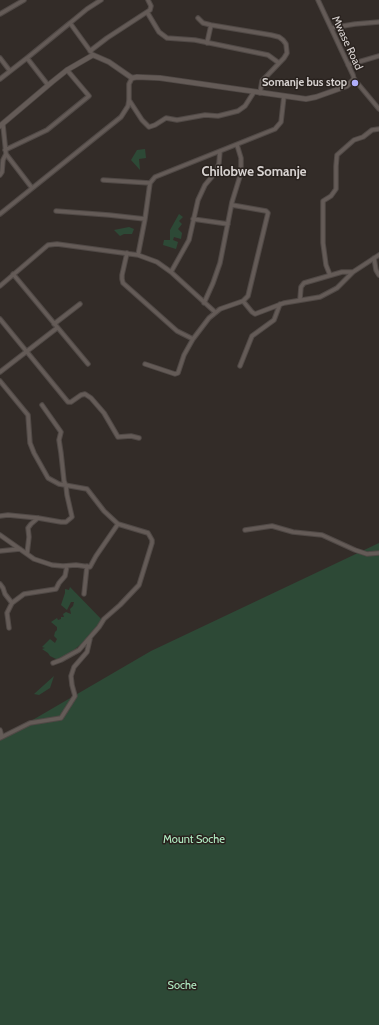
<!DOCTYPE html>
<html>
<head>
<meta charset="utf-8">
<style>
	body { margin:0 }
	canvas { display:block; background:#332c28 }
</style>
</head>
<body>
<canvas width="379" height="1025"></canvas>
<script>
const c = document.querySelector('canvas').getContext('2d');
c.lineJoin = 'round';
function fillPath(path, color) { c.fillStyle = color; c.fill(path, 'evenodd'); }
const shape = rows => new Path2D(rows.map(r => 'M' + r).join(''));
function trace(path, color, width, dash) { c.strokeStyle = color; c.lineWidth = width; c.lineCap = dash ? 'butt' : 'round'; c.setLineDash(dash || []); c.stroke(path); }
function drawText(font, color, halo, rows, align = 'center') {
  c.font = font + ' Cabin,sans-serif'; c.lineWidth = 3; c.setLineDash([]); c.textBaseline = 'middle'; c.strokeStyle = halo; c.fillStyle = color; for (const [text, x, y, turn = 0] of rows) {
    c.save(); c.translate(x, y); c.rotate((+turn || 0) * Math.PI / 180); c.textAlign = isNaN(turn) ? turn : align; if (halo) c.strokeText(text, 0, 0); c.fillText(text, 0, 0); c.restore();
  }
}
fillPath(shape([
	[145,149,146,158,139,159,140,170,131,160,137,150],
	[179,214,183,217,179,221,182,224,178,229,182,233,181,239,174,237,173,240,178,242,176,249,163,245,164,240,170,240,170,230],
	[129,227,134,229,132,234,124,234,120,236,114,230],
	[379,543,379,1025,0,1025,0,739,151,651],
	[70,587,104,622,85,641,75,649,72,654,58,660,50,656,48,653,42,649,45,648,42,647,50,639,55,643,57,639,54,636,55,632,57,630,57,627,51,622,57,618,58,620,61,619,61,617,64,617,63,614,66,612,71,614,70,609,73,606,74,602,71,602,67,610,61,605,65,593,65,589,69,590],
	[54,676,50,688,39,695,34,694]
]), '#2d4936');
const minor = shape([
	[318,0,353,75,354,79,379,109],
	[147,12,159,32,167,38,195,40,268,55,279,63],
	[0,14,24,0],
	[198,18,203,23,211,25,271,35,279,37,283,40,286,44,287,53,284,58,262,81,260,93],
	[331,28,355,24,379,22],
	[207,43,211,25],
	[90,51,107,38,150,10,151,6,148,0],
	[91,52,70,23,87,9,101,0],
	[0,58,10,71],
	[27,58,70,23],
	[348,65,379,56],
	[0,79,27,58,48,85],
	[129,100,142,120,149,127,155,125,166,118,177,120,205,115,218,116,238,111,245,106,254,92],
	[3,125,6,154,32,188],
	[5,150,47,130,89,96,67,70],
	[0,175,2,172,3,160,6,154],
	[103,180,150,183],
	[56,211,109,215,145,219],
	[0,214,121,117,128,106,129,100,129,84,132,78],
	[193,219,228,224],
	[127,253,122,275,122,279,123,283,177,331,193,339],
	[374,258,376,270,379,275],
	[171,272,189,240,198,200,205,185,216,172,219,163,220,151],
	[13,274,88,364],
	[330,275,326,265,323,243,323,201,331,196,336,189,336,166,337,155,354,140,363,137,372,130,379,129],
	[0,286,48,245,57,244,138,255],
	[300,299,301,287,304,283,342,272,353,272],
	[243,301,252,312,255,314,284,303,320,297,337,288,353,272,379,255],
	[204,303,213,283,220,263,232,202,241,173,241,158,237,145],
	[215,312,171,272,157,262,138,255,145,219,150,183,155,177,275,129,281,122,284,96],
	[0,319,68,402,71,402,81,395,85,394,91,398,104,413,118,437,131,436,139,438],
	[54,324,80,304],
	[145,364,175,374,178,373,184,355,193,339,209,318,220,309,243,301,248,296,268,213,266,211,232,205],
	[240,366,252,336,274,320,280,304],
	[0,372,57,328],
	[0,381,28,415,30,443,34,453,48,478,59,484,87,489,104,511,118,524,148,533,152,540,152,543,139,585,120,605,104,619,99,627,79,650,61,660,53,663],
	[0,516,8,515,38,518,61,522,66,522,72,517,67,495,66,486,64,481,61,453,59,440,61,432,42,405],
	[245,530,272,526,293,532,322,535,355,550,367,554,379,553],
	[0,535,34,559,52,565,63,566,76,565,90,567,96,556,118,524],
	[0,551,20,549],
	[27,554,29,537,28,528,31,524,38,518],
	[0,584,3,588,5,594,12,603],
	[84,594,87,566],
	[9,628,7,613,12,603,24,594,56,589,59,583,65,576,67,566],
	[0,730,2,737],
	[0,738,30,723,61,718,75,696,72,685,71,676,74,667,87,652,90,639]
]);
const tertiary = shape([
	[0,126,52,82,67,70,93,55,109,62,132,78,137,77,160,78,306,99,316,97,347,86,354,79]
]);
trace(minor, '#504946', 5.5);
trace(tertiary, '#504946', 6);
trace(minor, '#645b57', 3.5);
trace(tertiary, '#645b57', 4.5);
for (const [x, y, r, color] of [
	[355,83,4,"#b0aefa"]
]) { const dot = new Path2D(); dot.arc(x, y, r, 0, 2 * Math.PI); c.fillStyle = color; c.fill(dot); trace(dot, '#29221e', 1.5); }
drawText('11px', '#d7d2d0', '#29221e', [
	["Mwase Road",347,43,65]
]);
drawText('bold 11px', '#d7d2d0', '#29221e', [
	["Somanje bus stop",347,83]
], 'right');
drawText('11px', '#b4f0c6', '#29221e', [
	["Mount Soche",194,840],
	["Soche",182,986]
]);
drawText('bold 13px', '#d7d2d0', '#29221e', [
	["Chilobwe Somanje",254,172]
]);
</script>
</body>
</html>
